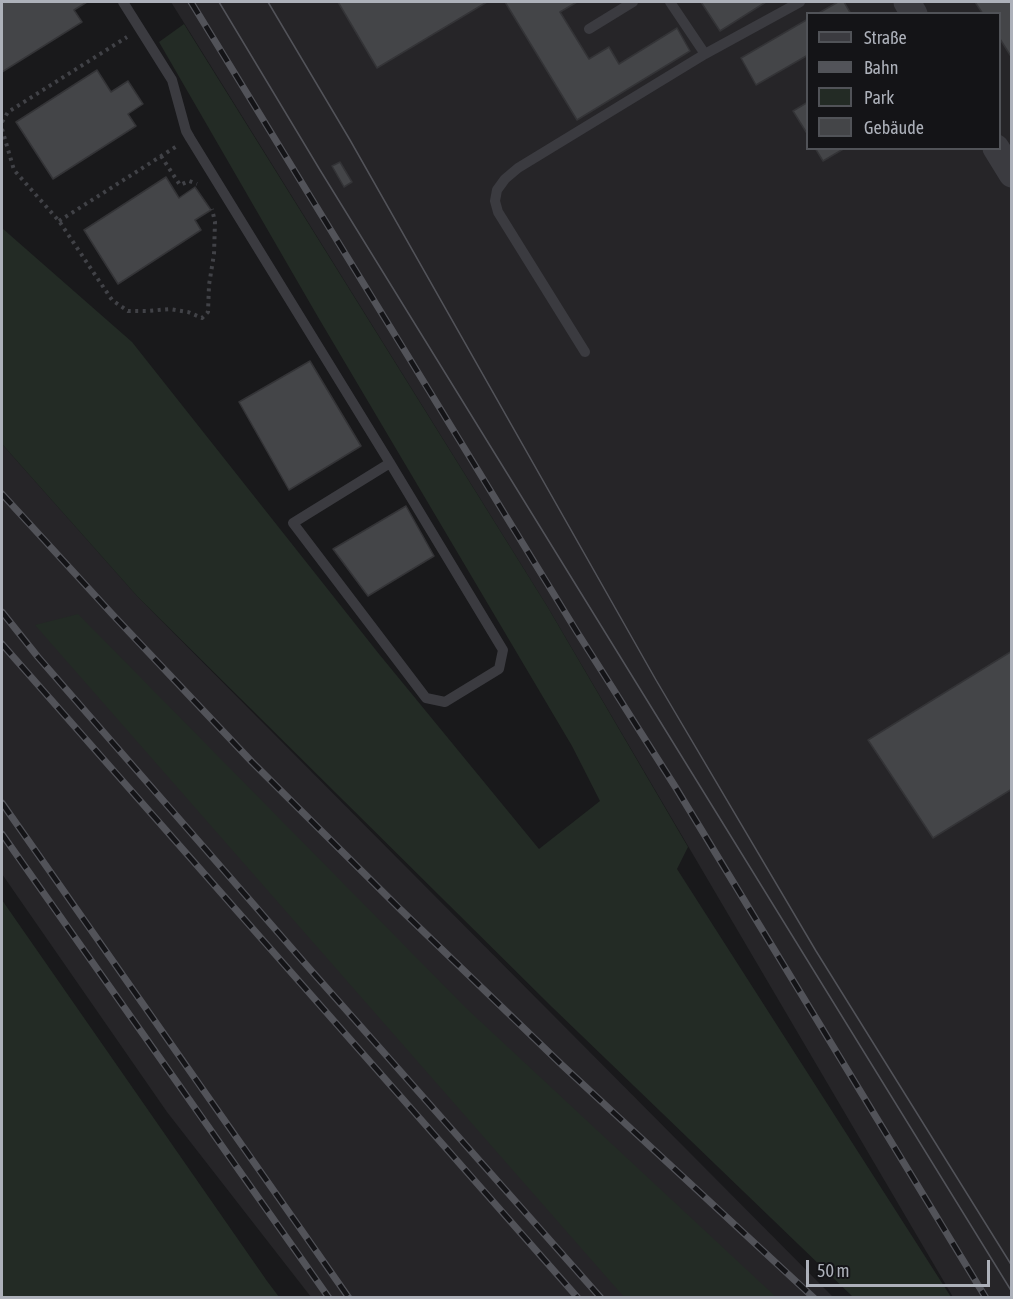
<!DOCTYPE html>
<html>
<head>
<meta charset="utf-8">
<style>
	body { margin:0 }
	#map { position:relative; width:1013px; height:1299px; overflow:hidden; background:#19191b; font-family:"Asap Condensed",sans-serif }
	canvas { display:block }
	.frame { position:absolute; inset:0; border:3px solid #adb1ba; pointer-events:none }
	.legend { position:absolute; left:806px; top:12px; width:195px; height:138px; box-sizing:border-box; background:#141417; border:2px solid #515358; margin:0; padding:8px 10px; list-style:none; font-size:18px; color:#adb1ba }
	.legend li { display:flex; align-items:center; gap:12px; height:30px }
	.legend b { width:30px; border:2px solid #515358 }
	.scale { position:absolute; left:806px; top:1260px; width:184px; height:27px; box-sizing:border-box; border:3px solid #adb1ba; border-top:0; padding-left:8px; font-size:18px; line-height:21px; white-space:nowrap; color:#adb1ba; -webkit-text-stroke:4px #141417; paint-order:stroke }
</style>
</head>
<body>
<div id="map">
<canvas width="1013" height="1299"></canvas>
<div class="frame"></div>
<ul class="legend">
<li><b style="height:8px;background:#3b3b40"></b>Straße</li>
<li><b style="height:8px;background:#525359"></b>Bahn</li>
<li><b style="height:16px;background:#232b25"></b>Park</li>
<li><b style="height:16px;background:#444548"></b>Gebäude</li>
</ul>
<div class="scale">50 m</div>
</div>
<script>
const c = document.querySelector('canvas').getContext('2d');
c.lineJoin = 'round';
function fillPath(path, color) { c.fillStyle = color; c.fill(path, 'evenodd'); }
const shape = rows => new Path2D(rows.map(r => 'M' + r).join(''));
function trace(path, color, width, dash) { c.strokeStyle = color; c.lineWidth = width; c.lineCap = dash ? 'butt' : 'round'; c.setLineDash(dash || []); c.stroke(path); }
fillPath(shape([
	[171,2,1011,2,1011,1297,953,1297,547,606],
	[808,14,1000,14,1000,148,808,148],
	[2,444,137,596,833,1297,311,1297,167,1112,2,874]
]), '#262528');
fillPath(shape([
	[184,24,547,606,688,847,677,869,951,1297,853,1297,552,1007,137,596,2,444,2,228,132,342,379,654,539,849,600,801,572,746,318,317,159,42],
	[78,614,466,1008,776,1297,624,1297,35,625],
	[2,900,267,1281,279,1297,2,1297]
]), '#232b25');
const building = shape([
	[2,2,87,2,74,10,82,22,2,72,2,2],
	[338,2,487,2,377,68,338,2],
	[505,2,577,2,560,12,589,59,609,47,619,64,677,28,690,51,577,120,505,2],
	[701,2,766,2,720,31,701,2],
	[838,2,844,2,851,14,817,14,838,2],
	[975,2,1012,2,1012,58,1000,39,1000,14,983,14,975,2],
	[808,19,808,55,756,85,741,58,808,19],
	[97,70,111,92,128,81,143,104,128,114,136,126,53,179,16,122,97,70],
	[808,102,808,135,793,111,808,102],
	[815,148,845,148,823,161,815,148],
	[340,162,352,182,344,187,332,166,340,162],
	[166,177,179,198,195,187,211,210,195,220,201,230,118,284,84,230,166,177],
	[310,361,361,446,289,490,239,402,310,361],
	[406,506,434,556,368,596,333,549,406,506],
	[1012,651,1012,789,933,838,868,740,1012,651]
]);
fillPath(building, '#444548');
trace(building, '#343437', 1.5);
trace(shape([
	[2,122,8,112,127,37],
	[2,129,14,170,59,221,112,300,128,311,148,311,170,309,188,312,202,318,208,312,209,285,214,254,215,222,212,209],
	[161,156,180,185,189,181,197,184],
	[59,221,177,146]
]), '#414247', 4, [3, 4.5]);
trace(shape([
	[123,2,172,80,186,131,190,138,390,463,503,650,499,669,445,702,426,698,293,523,390,463],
	[670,2,705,54,800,2],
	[589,29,633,2],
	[585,352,498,212,495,201,497,190,505,179,518,168,705,54]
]), '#3b3b40', 10);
trace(shape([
	[907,2,914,14],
	[996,148,1012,174]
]), '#3b3b40', 27);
trace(shape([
	[219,2,320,170,1012,1292],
	[268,2,350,140,656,680,816,951,1012,1266]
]), '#525359', 1.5);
const rail = shape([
	[191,2,577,632,676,788,986,1298],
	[2,494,113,615,252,762,400,909,562,1065,814,1298],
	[2,612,38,657,309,968,601,1298],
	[2,644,578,1298],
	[2,803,349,1298],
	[2,834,329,1298]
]);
trace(rail, '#525359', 7);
trace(rail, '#141417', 4.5, [14]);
</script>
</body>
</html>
